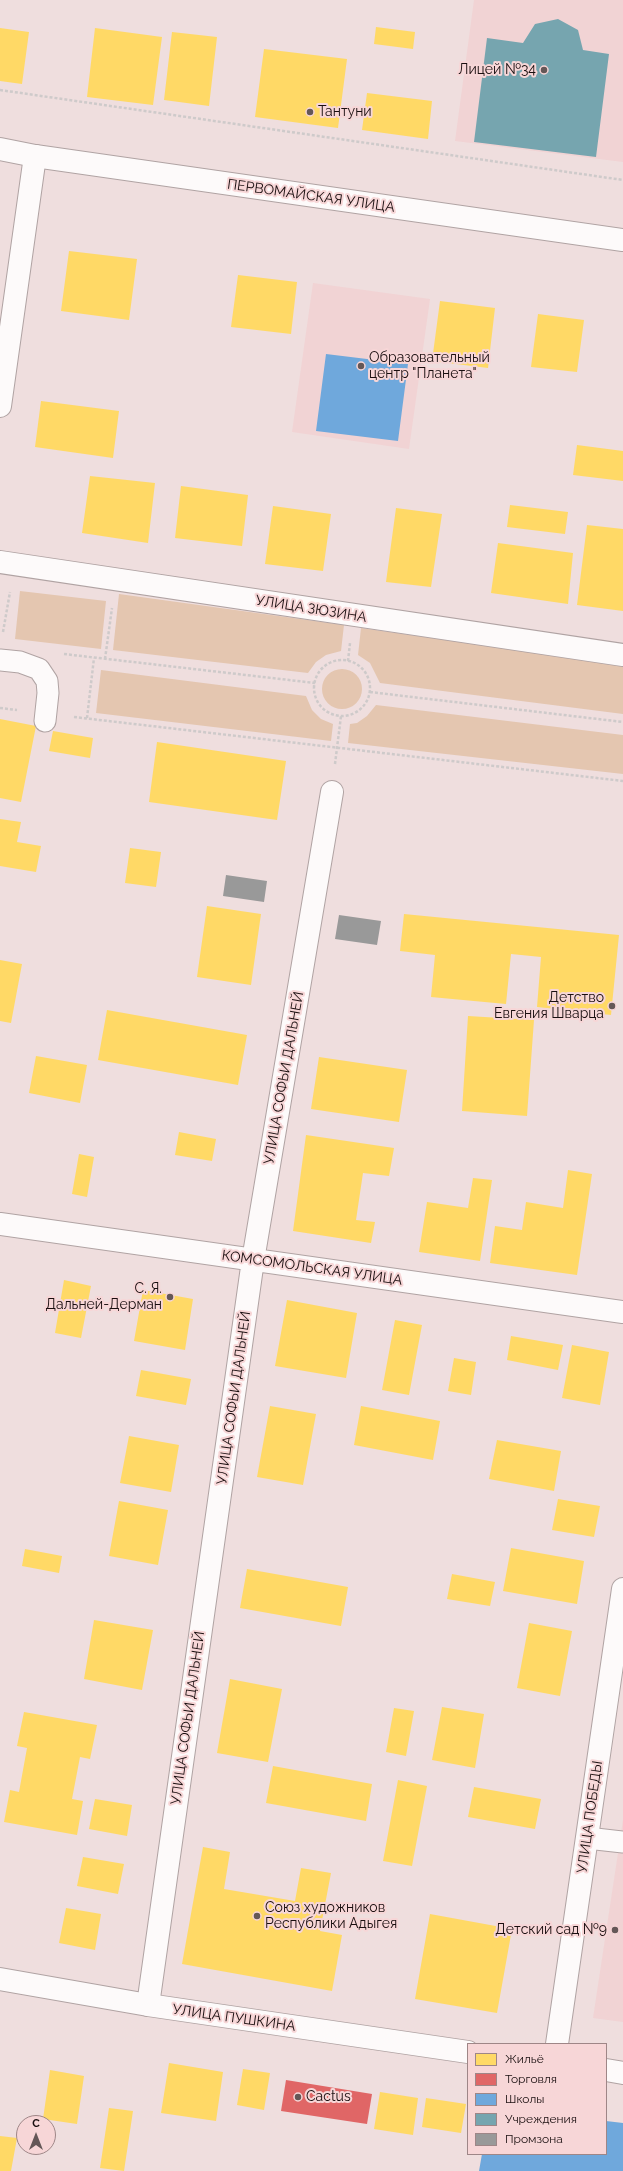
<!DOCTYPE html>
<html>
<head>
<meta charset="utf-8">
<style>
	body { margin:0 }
	#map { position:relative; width:623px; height:2171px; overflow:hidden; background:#efdede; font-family:Raleway,sans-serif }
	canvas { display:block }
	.legend { position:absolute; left:467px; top:2043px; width:140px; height:112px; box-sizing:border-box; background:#f7d6d7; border:1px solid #9e8687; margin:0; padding:5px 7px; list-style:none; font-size:12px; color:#190e0f }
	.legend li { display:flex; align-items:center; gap:8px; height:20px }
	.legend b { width:20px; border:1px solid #9e8687 }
	.north { position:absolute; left:16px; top:2115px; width:40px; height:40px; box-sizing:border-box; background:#f7d6d7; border:1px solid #9e8687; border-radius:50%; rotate:0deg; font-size:11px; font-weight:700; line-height:16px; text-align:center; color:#190e0f }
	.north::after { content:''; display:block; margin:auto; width:14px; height:18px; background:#645757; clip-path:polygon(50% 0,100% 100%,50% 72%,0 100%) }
</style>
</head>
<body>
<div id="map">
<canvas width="623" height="2171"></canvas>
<ul class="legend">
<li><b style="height:11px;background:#ffd966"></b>Жильё</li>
<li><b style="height:11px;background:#e06666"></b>Торговля</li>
<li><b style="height:11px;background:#6fa8dc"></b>Школы</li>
<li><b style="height:11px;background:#76a5af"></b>Учреждения</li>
<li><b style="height:11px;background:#999"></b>Промзона</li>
</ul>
<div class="north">С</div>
</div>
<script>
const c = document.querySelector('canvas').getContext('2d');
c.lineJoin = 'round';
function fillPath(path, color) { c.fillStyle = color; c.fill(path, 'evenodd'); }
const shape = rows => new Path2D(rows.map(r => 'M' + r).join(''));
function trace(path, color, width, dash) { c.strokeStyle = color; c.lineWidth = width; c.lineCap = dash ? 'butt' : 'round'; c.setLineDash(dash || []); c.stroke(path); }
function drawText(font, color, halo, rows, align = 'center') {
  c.font = font + ' Raleway,sans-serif'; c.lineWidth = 4; c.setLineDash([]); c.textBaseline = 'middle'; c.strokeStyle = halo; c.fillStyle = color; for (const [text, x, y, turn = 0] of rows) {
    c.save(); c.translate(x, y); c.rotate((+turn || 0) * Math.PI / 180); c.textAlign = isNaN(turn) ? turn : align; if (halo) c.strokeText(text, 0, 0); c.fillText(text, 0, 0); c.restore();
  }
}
fillPath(shape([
	[474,0,623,0,623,162,455,141],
	[313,283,430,299,409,449,292,432],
	[623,1820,623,2022,593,2018]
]), '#f1d3d4');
fillPath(shape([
	[20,591,106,601,101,649,15,639],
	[119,594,344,625,341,651,326,655,316,662,308,673,113,650],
	[361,628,623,665,623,714,380,683,370,663,358,655],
	'322 689a20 20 0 1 1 40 0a20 20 0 1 1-40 0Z',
	[101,670,306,696,312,710,321,719,333,724,331,741,96,713],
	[376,705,623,735,623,774,348,743,350,724,357,723,367,716]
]), '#e4c6b0');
fillPath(shape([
	[376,27,415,32,413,49,374,44],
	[0,28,29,32,22,84,0,81],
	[95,28,162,37,153,105,87,97],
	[172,32,217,37,209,106,164,100],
	[264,49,347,59,338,128,255,117],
	[367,93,432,101,428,139,362,130],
	[69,251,137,259,129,320,61,311],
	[238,275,297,282,291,334,231,327],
	[440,301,495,308,488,368,432,361],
	[538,314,584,320,577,372,531,367],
	[41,401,119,411,113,458,35,447],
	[577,445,623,451,623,481,573,475],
	[90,476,155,483,148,543,82,533],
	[181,486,248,495,242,546,175,538],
	[510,505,568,512,565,534,507,527],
	[273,506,331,514,323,571,265,564],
	[396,508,442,514,431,587,386,582],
	[587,525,623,529,623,611,577,605],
	[498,543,573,553,568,604,491,593],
	[0,719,36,726,21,802,0,798],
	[53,731,93,738,90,758,49,751],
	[157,742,286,761,277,820,149,802],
	[0,819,21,822,17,842,41,846,36,872,0,866],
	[130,848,161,852,156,887,125,883],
	[207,906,261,914,251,985,197,977],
	[404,914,619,935,611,1015,537,1007,541,957,511,954,506,1004,431,997,435,955,400,951],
	[0,960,22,964,11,1023,0,1021],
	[107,1010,247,1035,238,1085,98,1060],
	[468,1016,534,1020,527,1116,462,1111],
	[36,1056,87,1065,80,1103,29,1093],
	[319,1057,407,1070,399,1122,311,1109],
	[179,1132,216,1139,212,1161,175,1155],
	[306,1135,394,1148,389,1176,363,1173,356,1220,375,1222,371,1243,293,1231],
	[79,1154,94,1157,87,1197,72,1194],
	[568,1170,592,1174,577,1275,490,1263,495,1226,522,1230,526,1202,563,1208],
	[473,1178,492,1180,480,1261,419,1252,427,1202,468,1208],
	[64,1280,91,1286,81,1338,55,1333],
	[143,1290,193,1299,185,1350,134,1341],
	[287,1300,357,1313,346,1378,275,1366],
	[395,1320,422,1325,409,1395,382,1390],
	[511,1336,563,1345,558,1370,507,1360],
	[572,1345,609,1352,600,1405,562,1398],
	[454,1358,476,1362,471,1395,448,1391],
	[141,1370,191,1379,186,1405,136,1396],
	[270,1406,316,1414,303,1485,257,1477],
	[361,1406,440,1421,433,1460,354,1445],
	[129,1436,179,1445,171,1492,120,1483],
	[497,1440,561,1451,554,1491,489,1479],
	[558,1499,600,1506,594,1537,552,1530],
	[119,1501,168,1510,158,1565,109,1556],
	[511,1548,584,1561,577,1604,503,1591],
	[25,1549,62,1556,59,1573,22,1566],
	[247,1569,348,1587,341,1626,240,1608],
	[452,1574,495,1582,490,1606,447,1599],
	[94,1620,153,1630,142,1690,84,1679],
	[529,1623,572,1631,560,1696,517,1688],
	[230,1679,282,1689,268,1762,217,1753],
	[442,1707,484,1714,475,1768,432,1760],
	[394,1708,414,1711,406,1756,386,1752],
	[24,1712,97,1725,90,1759,80,1757,72,1799,83,1801,77,1835,4,1822,10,1790,19,1792,27,1748,17,1746],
	[273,1766,372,1784,366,1821,266,1803],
	[398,1780,427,1786,412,1866,383,1861],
	[474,1787,541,1799,535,1829,468,1817],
	[95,1799,132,1805,127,1836,89,1829],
	[203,1847,230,1852,224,1889,295,1901,301,1868,331,1873,320,1931,342,1935,332,1991,182,1964],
	[83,1857,124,1864,118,1894,77,1886],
	[66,1908,101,1914,95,1950,59,1943],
	[430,1914,512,1929,497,2013,415,1999],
	[169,2063,223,2072,216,2121,161,2113],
	[243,2069,270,2073,264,2110,237,2105],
	[50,2070,84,2076,77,2124,43,2119],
	[380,2092,418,2098,413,2135,374,2129],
	[426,2098,466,2104,461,2133,422,2127],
	[109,2108,133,2111,124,2171,100,2168],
	[0,2136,17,2138,11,2171,0,2171]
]), '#ffd966');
fillPath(shape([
	[286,2080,372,2094,367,2124,281,2111]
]), '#e06666');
fillPath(shape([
	[326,354,408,364,398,441,316,431],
	[606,2121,623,2123,623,2171,479,2171,482,2154,606,2154]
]), '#6fa8dc');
fillPath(shape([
	[558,19,578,30,583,50,609,54,596,157,474,142,487,38,523,43,535,24]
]), '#76a5af');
fillPath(shape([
	[226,875,267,881,264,902,223,896],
	[339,915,381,921,377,945,335,939]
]), '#999');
const lane = shape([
	[0,660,20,662,39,669,47,681,48,693,45,721],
	[587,1838,623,1842]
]);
const street = shape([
	[0,406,35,156],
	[0,562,623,655],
	[0,1224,623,1312],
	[148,2005,253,1260,332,792],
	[557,2044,623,1589]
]);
const secondary = shape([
	[0,149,35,156,623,240],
	[0,1979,148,2005,468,2052],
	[606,2070,623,2073]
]);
trace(lane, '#b0a3a3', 23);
trace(street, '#b0a3a3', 24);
trace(secondary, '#b0a3a3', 24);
trace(shape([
	[0,90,623,180],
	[3,632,10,592],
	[64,654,315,683],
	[105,659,112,608],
	'314 688a28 28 0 1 1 56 0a28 28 0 1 1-56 0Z',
	[348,661,350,643],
	[370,692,623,722],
	[0,708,17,710],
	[74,717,623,781],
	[87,718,94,658],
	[335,764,341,716]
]), '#cecaca', 2.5, [3, 2]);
trace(lane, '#fdfafa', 21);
trace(street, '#fdfafa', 22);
trace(secondary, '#fdfafa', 22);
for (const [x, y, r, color] of [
	[544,70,4,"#645757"],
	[310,112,4,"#645757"],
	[361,366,4,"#645757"],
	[612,1006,4,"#645757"],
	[170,1297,4,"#645757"],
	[257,1916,4,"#645757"],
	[615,1930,4,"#645757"],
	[298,2097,4,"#645757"]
]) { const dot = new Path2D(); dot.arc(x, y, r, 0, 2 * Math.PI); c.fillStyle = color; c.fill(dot); trace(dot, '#f7d6d7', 1.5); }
drawText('14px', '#190e0f', '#f7d6d7', [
	["Лицей №34",536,70],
	["Тантуни",318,112,"left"],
	["Образовательный",369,358,"left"],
	["центр \"Планета\"",369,374,"left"],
	["Детство",604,998],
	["Евгения Шварца",604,1014],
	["С. Я.",162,1289],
	["Дальней-Дерман",162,1305],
	["Союз художников",265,1908,"left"],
	["Республики Адыгея",265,1924,"left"],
	["Детский сад №9",607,1930],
	["Cactus",306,2097,"left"]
], 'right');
drawText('14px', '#190e0f', '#f7d6d7', [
	["ПЕРВОМАЙСКАЯ УЛИЦА",311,196,8],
	["УЛИЦА ЗЮЗИНА",311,609,9],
	["УЛИЦА СОФЬИ ДАЛЬНЕЙ",284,1078,-80],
	["КОМСОМОЛЬСКАЯ УЛИЦА",312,1268,8],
	["УЛИЦА СОФЬИ ДАЛЬНЕЙ",234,1398,-82],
	["УЛИЦА СОФЬИ ДАЛЬНЕЙ",188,1718,-82],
	["УЛИЦА ПОБЕДЫ",590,1817,-82],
	["УЛИЦА ПУШКИНА",234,2018,8]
]);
</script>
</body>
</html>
